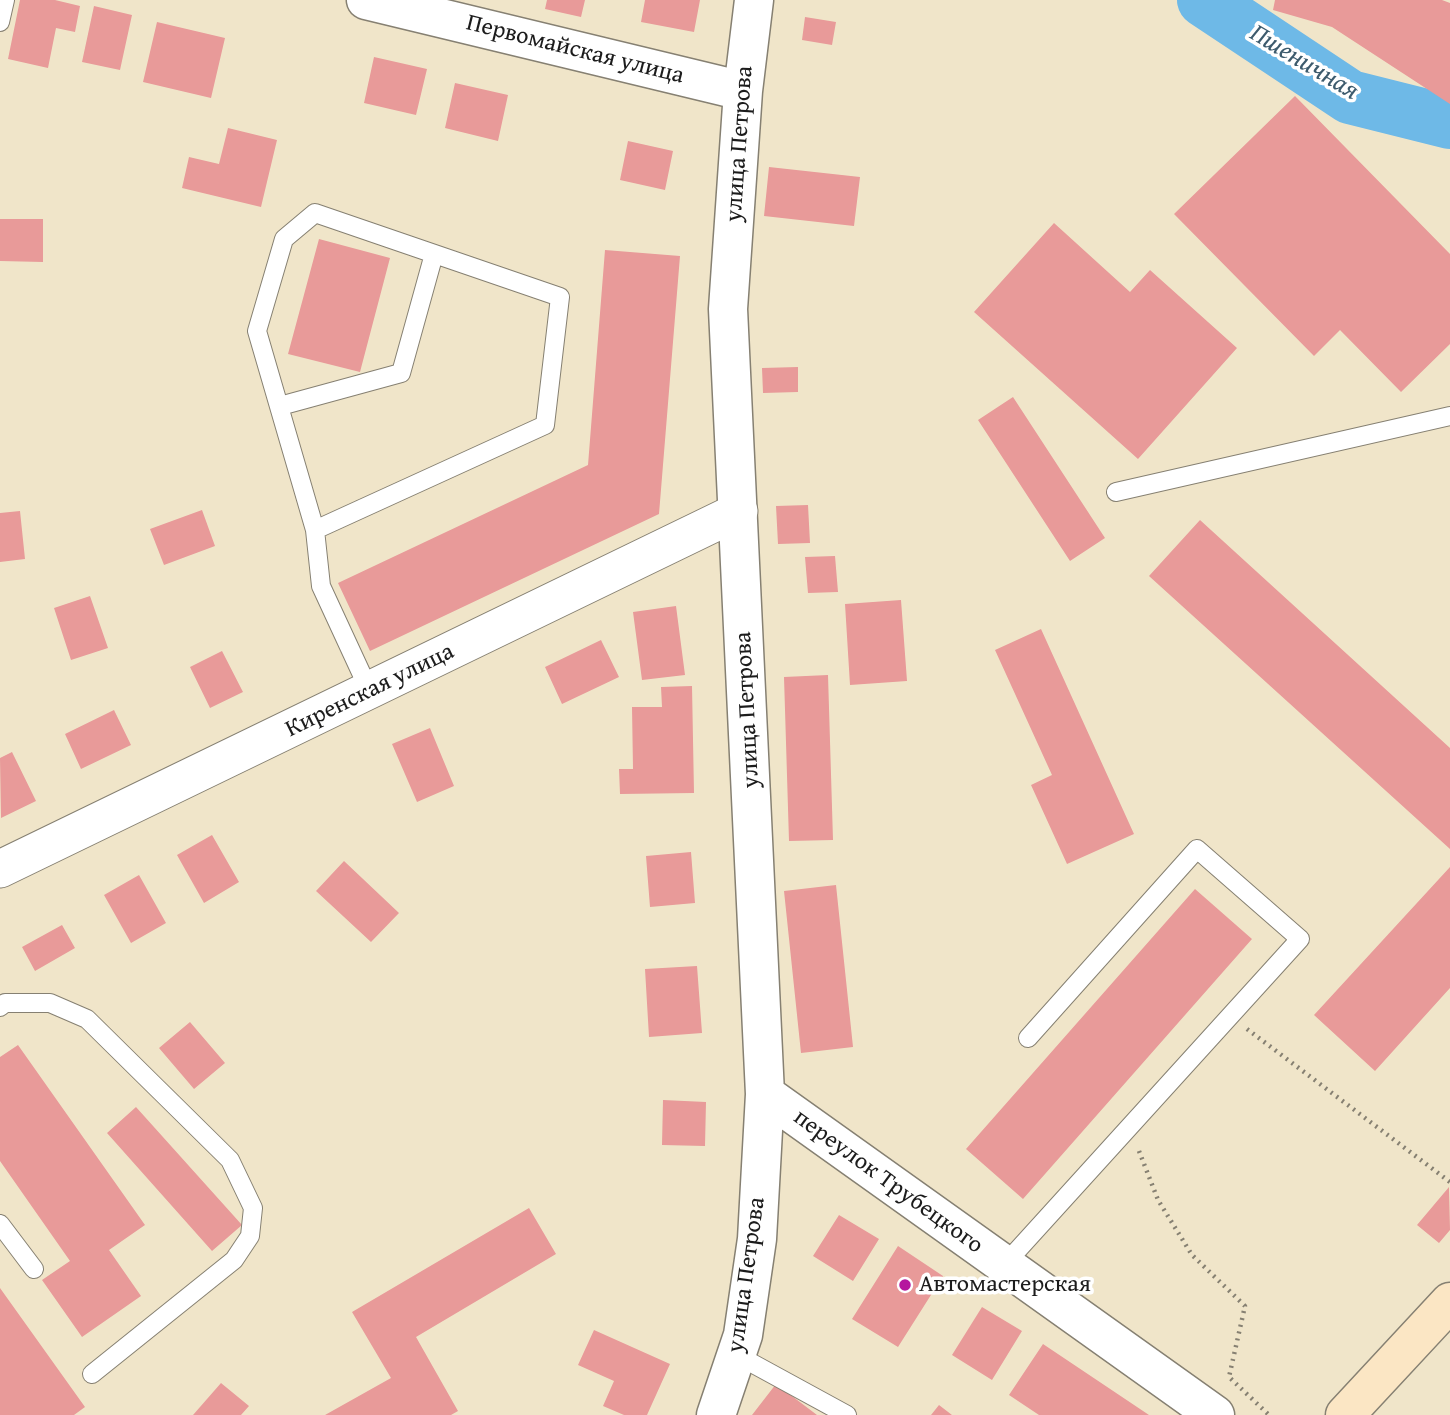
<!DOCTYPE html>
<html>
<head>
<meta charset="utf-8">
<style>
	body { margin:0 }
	canvas { display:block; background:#f0e5c9 }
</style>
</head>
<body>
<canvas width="1450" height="1415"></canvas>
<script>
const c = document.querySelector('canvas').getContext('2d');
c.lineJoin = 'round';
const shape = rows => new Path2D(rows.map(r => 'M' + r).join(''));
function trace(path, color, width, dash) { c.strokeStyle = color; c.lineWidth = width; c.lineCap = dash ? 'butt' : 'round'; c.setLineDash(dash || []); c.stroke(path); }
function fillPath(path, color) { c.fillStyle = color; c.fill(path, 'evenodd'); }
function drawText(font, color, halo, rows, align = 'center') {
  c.font = font + ' "Gentium Book Plus",serif'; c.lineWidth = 7; c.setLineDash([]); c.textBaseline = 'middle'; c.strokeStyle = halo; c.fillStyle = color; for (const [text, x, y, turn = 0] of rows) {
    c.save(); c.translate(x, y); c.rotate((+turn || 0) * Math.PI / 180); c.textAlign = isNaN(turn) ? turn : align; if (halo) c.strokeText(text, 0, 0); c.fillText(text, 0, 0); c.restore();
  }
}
trace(shape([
	[1204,0,1350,97,1450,122]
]), '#6eb9e7', 54);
fillPath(shape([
	[20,0,55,0,80,6,75,32,56,28,48,68,8,59],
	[547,0,585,0,581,17,545,9],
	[645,0,700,0,694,32,641,22],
	[1275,0,1442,0,1450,3,1450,104,1332,27,1273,10],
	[94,6,132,15,120,70,82,62],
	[805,17,836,22,832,45,802,40],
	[157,22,225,38,211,98,143,82],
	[374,57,427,69,416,115,364,103],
	[455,83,508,95,498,141,445,128],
	[1295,96,1450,254,1450,344,1401,392,1340,330,1314,356,1174,214],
	[228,128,277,140,261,207,182,188,189,157,219,164],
	[628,141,673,151,665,190,620,180],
	[769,167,860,177,854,226,764,216],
	[0,219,43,219,43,262,0,261],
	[1054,223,1130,292,1150,270,1237,348,1138,459,974,312],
	[319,239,390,258,360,372,288,354],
	[605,250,680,256,659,514,370,651,338,583,588,465],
	[798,367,798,392,763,393,762,368],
	[1013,397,1105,538,1070,561,978,420],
	[808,505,810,543,778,544,776,506],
	[202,510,215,546,164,565,150,529],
	[20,511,25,559,0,562,0,513],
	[1200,520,1450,748,1450,849,1149,576],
	[835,556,838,592,808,593,805,557],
	[90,596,108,648,71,660,54,608],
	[901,600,907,681,850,685,845,604],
	[676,606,685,675,642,680,633,612],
	[1041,629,1134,834,1067,864,1031,785,1052,775,995,650],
	[601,640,619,677,562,704,545,667],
	[222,651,243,692,210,708,190,667],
	[828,675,833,840,789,841,784,677],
	[692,686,694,793,620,794,619,769,633,769,632,707,662,707,661,687],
	[114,710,131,745,81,769,65,734],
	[430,728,454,786,417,802,392,744],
	[12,752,36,801,1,818,0,758],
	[212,835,239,882,204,903,177,855],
	[691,852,695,903,650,907,646,856],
	[344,861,399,913,371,942,316,891],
	[1450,867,1450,988,1375,1071,1314,1015],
	[139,875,166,923,131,943,104,895],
	[836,885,853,1047,801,1053,784,891],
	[1195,889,1252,939,1023,1199,966,1149],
	[62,925,75,948,35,971,22,947],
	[697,966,702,1033,649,1037,645,969],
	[190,1022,225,1063,194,1089,159,1048],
	[18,1045,145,1225,109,1250,141,1296,82,1337,42,1280,70,1261,0,1161,0,1057],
	[663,1100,706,1102,705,1146,662,1145],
	[136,1107,242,1225,212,1251,107,1133],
	[1449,1187,1450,1230,1439,1243,1417,1225],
	[529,1208,556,1254,416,1337,458,1411,451,1415,325,1415,391,1378,352,1312],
	[839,1215,879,1239,853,1281,813,1256],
	[898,1246,943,1276,898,1347,852,1319],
	[0,1288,85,1407,74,1415,0,1415],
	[982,1307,1022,1331,992,1380,952,1355],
	[594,1330,670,1364,647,1415,624,1415,603,1406,614,1381,578,1365],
	[1043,1344,1149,1415,1039,1415,1009,1395],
	[221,1383,249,1406,241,1415,193,1415],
	[776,1384,817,1415,752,1415],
	[939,1405,952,1415,931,1415]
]), '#e89a99');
const service = shape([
	[0,22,5,0],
	[280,406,401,373,434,254],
	[1116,492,1450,416],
	[315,530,257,331,284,239,315,213,560,297,545,425,315,530,321,586,370,692],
	[0,1007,5,1003,50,1003,87,1019,230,1160,253,1208,250,1236,234,1260,92,1374],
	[0,1224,34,1269],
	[1004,1265,1300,939,1197,849,1028,1038],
	[737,1355,847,1415]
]);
const minor = shape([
	[0,869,739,511]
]);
const tertiary = shape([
	[366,0,743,91],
	[765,1094,1215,1415],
	[716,1415,743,1335,757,1239,765,1094,728,309,743,91,754,0]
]);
const secondary = shape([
	[1345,1415,1450,1302]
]);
trace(service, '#868072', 20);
trace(minor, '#868072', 39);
trace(tertiary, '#868072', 41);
trace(secondary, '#868072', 41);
trace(shape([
	[1247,1029,1450,1182],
	[1139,1151,1158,1200,1192,1255,1245,1306,1229,1377,1269,1415]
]), '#868072', 4.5, [2, 5]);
trace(service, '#fff', 18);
trace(minor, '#fff', 37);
trace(tertiary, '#fff', 38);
trace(secondary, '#fbe6c4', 38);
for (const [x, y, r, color] of [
	[905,1285,7,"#b5179e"]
]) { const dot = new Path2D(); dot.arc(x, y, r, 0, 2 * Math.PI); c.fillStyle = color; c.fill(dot); trace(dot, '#fff', 2.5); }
drawText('24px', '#1c1c1c', '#fff', [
	["Первомайская улица",575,50,14],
	["улица Петрова",740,144,-86],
	["Киренская улица",370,691,-26],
	["улица Петрова",748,710,-93],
	["переулок Трубецкого",888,1182,36],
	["улица Петрова",747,1275,-82]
]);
drawText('24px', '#1c1c1c', '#fff', [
	["Автомастерская",919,1285]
], 'left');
drawText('italic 26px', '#3d5b6d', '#fff', [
	["Пшеничная",1304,63,31]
]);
</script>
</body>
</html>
